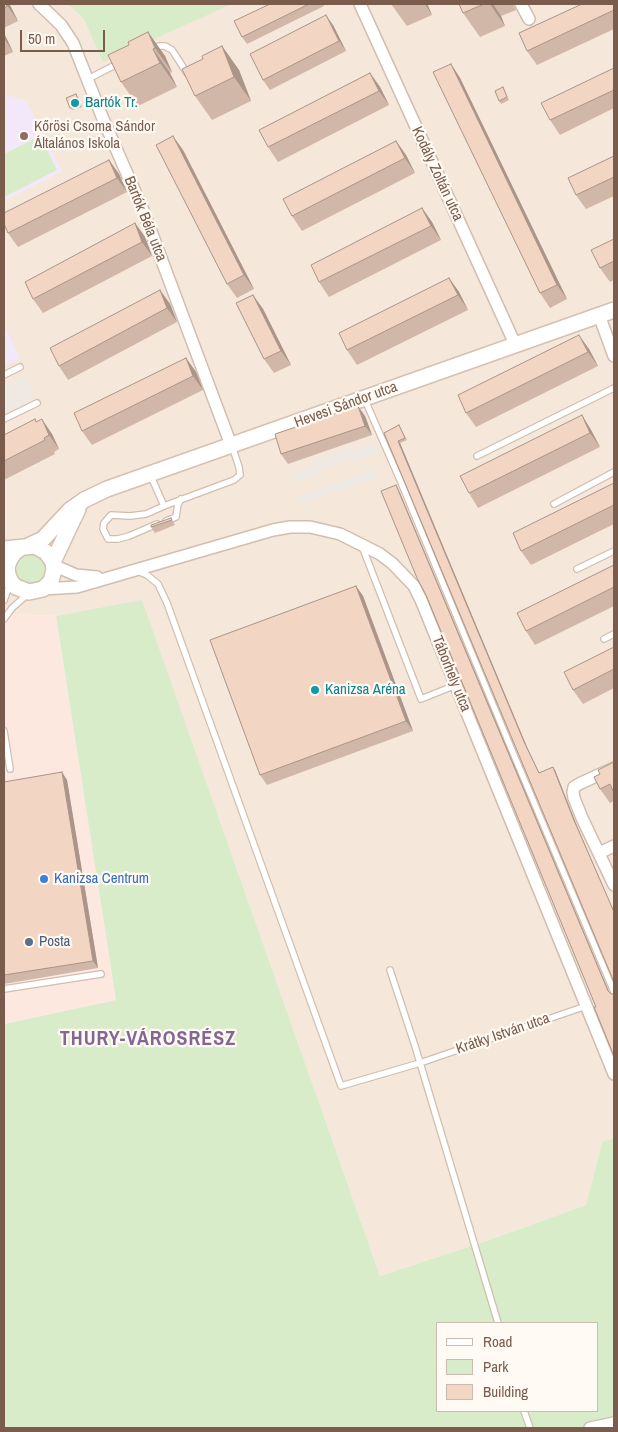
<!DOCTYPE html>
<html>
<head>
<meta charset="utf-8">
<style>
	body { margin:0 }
	#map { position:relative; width:618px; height:1432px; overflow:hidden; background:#fdf6ec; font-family:"Archivo Narrow",sans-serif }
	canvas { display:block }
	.frame { position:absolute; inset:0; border:5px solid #7a5c4d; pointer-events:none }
	.legend { position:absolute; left:436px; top:1322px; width:162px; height:90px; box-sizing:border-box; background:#fffaf3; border:1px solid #cabbb1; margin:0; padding:6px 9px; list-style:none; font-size:15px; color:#7a5c4d }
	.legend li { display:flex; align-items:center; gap:10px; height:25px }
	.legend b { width:25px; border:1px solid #cabbb1 }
	.scale { position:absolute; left:20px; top:30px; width:85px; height:22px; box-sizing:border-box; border:2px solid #7a5c4d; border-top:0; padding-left:6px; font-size:15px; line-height:18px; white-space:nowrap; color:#7a5c4d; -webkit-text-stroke:4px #fffaf3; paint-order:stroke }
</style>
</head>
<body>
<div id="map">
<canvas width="618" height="1432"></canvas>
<div class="frame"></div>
<ul class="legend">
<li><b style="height:6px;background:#fff"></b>Road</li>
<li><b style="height:14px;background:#d8ecc9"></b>Park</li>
<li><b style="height:14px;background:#f3d5c3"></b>Building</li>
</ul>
<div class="scale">50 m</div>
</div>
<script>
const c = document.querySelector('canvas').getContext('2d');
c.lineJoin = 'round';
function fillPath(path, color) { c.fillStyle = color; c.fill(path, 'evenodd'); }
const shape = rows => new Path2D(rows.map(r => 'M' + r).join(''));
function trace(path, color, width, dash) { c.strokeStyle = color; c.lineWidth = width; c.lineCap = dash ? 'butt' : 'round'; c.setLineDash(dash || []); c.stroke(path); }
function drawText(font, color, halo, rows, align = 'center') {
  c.font = font + ' "Archivo Narrow",sans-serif'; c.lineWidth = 4.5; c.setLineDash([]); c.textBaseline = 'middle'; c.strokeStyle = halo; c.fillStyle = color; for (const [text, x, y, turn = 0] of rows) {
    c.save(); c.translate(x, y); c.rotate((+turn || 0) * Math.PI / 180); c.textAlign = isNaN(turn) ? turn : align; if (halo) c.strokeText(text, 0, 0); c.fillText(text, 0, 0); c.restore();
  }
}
fillPath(shape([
	[4,4,614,4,614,1138,602,1142,586,1205,489,1240,380,1276,142,601,56,616,13,614,4,607]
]), '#f5e8da');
fillPath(shape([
	[4,607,13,614,56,616,116,1000,4,1024]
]), '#fde8e0');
fillPath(shape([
	[24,377,35,397,4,413,4,387],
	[375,443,379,453,353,462,352,459,319,471,320,474,295,483,291,473,314,465,313,461,351,447,353,451],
	[375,468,378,477,302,505,298,496]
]), '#efe9e4');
fillPath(shape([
	[4,94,26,101,62,171,4,201],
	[4,326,20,358,4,366]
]), '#f3e8fa');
fillPath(shape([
	[68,4,232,4,103,62,84,19],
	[40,136,57,170,4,197,4,154],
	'16 570a15 15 0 1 1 30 0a15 15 0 1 1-30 0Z',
	[142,600,380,1276,489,1240,586,1205,602,1142,614,1138,614,1428,4,1428,4,1024,116,1000,56,616],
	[437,1323,597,1323,597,1411,437,1411]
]), '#d8ecc9');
const lane = shape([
	[151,50,159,46,165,46,172,50,187,73],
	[88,79,119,63],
	[4,375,20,367],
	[365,400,400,480,511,748,614,992],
	[4,419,37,403],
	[477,456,614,388],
	[150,474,164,506,234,480,240,475,239,467,232,446],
	[554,504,614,472],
	[166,521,176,517,178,504,181,499],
	[157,524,129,536,118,539,108,539,103,529,104,523,111,515,130,516,146,514,164,506],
	[362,546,421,699,456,685],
	[577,569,614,551],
	[137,571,147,575,158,584,167,603,341,1086,420,1063,586,1006],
	[4,600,10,584],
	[4,619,12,608,28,594],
	[604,639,614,634],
	[4,731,10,769],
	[390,970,415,1046,498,1323],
	[4,989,101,974],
	[524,1411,530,1428]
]);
const street = shape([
	[39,4,61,25,73,43,103,119,143,210,231,445],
	[360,4,515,344],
	[521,4,529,19],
	[599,315,614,356],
	[53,565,76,575,97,577],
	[43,589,77,587,273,530,290,527,310,527,340,534,380,554,393,564,414,586,421,600,614,1074],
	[614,768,581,783,574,787,573,792,574,798,582,818,614,885],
	[599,853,614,846],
	[590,1428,614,1423]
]);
const secondary = shape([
	[28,546,43,539,70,510,84,500,107,489,614,310],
	[4,549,35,546,46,552,53,562,54,570,51,581,43,589,29,592,16,587,11,582,8,575,7,567,10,559,14,553,21,548],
	[53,562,78,509]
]);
trace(lane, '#d1beb0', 8);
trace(street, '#d1beb0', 14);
trace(secondary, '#d6c0b0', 18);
trace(lane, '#fff', 5.5);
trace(street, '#fff', 11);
trace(secondary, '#fff', 15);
fillPath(shape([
	[4,4,9,4,18,21,4,28],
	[270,4,323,4,324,6,247,44,242,37],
	[391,4,432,4,428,5,432,15,407,26],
	[459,4,513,4,516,10,501,16,505,26,480,37,463,13],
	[614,4,614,29,537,65,527,51],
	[333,25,346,51,270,90,263,80],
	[148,32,165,56,172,72,170,73,177,87,138,106,121,82],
	[4,33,13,52,4,56],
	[222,46,239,70,251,101,212,120,195,96,203,59],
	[451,64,460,78,567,299,550,308,540,293],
	[614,68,614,108,560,135,550,120],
	[370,73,380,87,389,105,278,162,268,147],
	[503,87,509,100,501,104,499,101],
	[78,96,82,107,72,110,70,108],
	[396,141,406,155,415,173,302,231,292,216],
	[183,150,254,289,237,298,227,284],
	[614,156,614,196,586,209,576,195],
	[109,160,119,174,127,192,18,247,8,233],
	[422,208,432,222,441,240,329,297,319,282],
	[135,223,145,237,152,256,43,313,33,299],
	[614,239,614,280,610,282,600,268],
	[449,278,459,292,468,310,357,365,347,350],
	[160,290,170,304,177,322,68,380,59,366],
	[253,295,263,309,291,365,274,373,264,359],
	[589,349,598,366,476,427,466,413],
	[186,358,196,372,203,390,92,445,82,431],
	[582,415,591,430,600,447,478,508,469,493],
	[365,416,372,435,288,464,281,454],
	[37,422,52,434,59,449,54,452,55,454,4,480,4,435],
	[399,425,407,440,400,443,527,747,539,773,555,770,575,821,614,982,384,433],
	[614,483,614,524,531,565,521,551],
	[171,518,175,525,155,533,151,527],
	[614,565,614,606,535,645,526,631],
	[356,586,363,596,413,731,267,785,260,775],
	[614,647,614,688,583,704,573,690],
	[614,762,614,801,610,803,600,789,600,774],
	[67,780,98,968,4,984,4,782]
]), '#d1b7a8');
fillPath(shape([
	[6,4,9,4,10,5,18,21],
	[425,4,427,4,432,15],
	[490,4,493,4,501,16,505,26],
	[326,15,333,25,346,51,339,41],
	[148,32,165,56,172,72,155,48],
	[4,33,13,52,4,38],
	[222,46,239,70,251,101,234,77],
	[153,49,170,73,177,87,160,63],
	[451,64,460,78,567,299,557,285],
	[370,73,380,87,389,105,379,91],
	[173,136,183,150,254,289,244,275],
	[396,141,406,155,415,173,405,158],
	[109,160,119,174,127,192,117,178],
	[422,208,432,222,441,240,431,226],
	[135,223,145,237,152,256,142,242],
	[449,278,459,292,468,310,458,295],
	[160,290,170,304,177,322,167,308],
	[253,295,263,309,291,365,281,351],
	[579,335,589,349,598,366,588,352],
	[186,358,196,372,203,390,193,376],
	[358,406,365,416,372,435,365,426],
	[582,415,591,430,600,447,590,433],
	[42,419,52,434,59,449,49,435],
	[398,441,400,443,527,747,541,776,525,744],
	[396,485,398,488,610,994,608,991],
	[356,586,363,596,413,731,406,721],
	[553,767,555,770,575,821,614,912,573,818],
	[62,772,67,780,98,968,93,961]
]), '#aa9588');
const building = shape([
	[4,4,6,4,7,6,4,8,4,4],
	[270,4,309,4,242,37,234,21,270,4],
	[459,4,484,4,463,13,459,4],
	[582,4,614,4,614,10,527,51,519,33,582,4],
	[326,15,339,41,263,80,250,54,326,15],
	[148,32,155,48,153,49,160,63,121,82,108,55,129,45,128,42,148,32],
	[222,46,234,77,195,96,182,69,203,59,202,56,222,46],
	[451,64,557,285,540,293,433,72,451,64],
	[614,68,614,90,550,120,541,103,614,68],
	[370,73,379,91,268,147,259,130,370,73],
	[503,87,507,97,499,101,495,91,503,87],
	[76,94,80,104,70,108,66,98,76,94],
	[173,136,244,275,227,284,156,145,173,136],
	[396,141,405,158,292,216,283,199,396,141],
	[614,156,614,177,576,195,568,178,614,156],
	[109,160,117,178,8,233,4,224,4,213,109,160],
	[422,208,431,226,319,282,311,265,422,208],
	[135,223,142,242,33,299,25,282,135,223],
	[614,239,614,261,600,268,591,250,614,239],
	[449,278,458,295,347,350,339,333,449,278],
	[160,290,167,308,59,366,50,348,160,290],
	[253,295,281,351,264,359,236,303,253,295],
	[579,335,588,352,466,413,458,395,579,335],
	[186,358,193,376,82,431,74,413,186,358],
	[358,406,365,426,281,454,275,434,358,406],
	[582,415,590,433,469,493,460,476,582,415],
	[35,419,36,422,42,419,49,435,44,438,45,440,4,461,4,435,35,419],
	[399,425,405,438,398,441,525,744,539,773,553,767,573,818,614,912,614,982,384,433,399,425],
	[614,483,614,505,521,551,513,533,614,483],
	[396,485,608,991,611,994,614,994,614,1056,594,1007,596,1007,426,595,417,578,381,491,396,485],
	[171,518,172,520,151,527,151,525,171,518],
	[614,565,614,587,526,631,517,613,614,565],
	[356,586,406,721,260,775,210,640,356,586],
	[614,647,614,669,573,690,564,672,614,647],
	[614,762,614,793,610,784,600,789,594,777,600,774,598,770,614,762],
	[62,772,93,961,4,975,4,782,62,772]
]);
fillPath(building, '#f3d5c3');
trace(building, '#aa9588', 1);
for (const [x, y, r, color] of [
	[75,103,5,"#0f9aa8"],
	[24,136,5,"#8d6e63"],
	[315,690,5,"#0f9aa8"],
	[44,879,5,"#3f7fe0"],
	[29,942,5,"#5c6f8a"]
]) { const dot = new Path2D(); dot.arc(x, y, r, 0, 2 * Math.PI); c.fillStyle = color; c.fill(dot); trace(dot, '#fffaf3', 2); }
drawText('15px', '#0d838f', '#fffaf3', [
	["Bartók Tr.",85,103],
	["Kanizsa Aréna",325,690]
], 'left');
drawText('15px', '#785e54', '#fffaf3', [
	["Kőrösi Csoma Sándor",34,127],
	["Általános Iskola",34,144]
], 'left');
drawText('15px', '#7a5c4d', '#fffaf3', [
	["Kodály Zoltán utca",437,174,65],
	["Bartók Béla utca",145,219,68],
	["Hevesi Sándor utca",346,405,-20],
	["Táborhely utca",451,674,68],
	["Krátky István utca",503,1034,-19]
]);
drawText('15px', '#366cbe', '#fffaf3', [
	["Kanizsa Centrum",54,879]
], 'left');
drawText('15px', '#4e5e75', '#fffaf3', [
	["Posta",39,942]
], 'left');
c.letterSpacing = '1px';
drawText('bold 20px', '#846695', '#fffaf3', [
	["THURY-VÁROSRÉSZ",148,1040]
]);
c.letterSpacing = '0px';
</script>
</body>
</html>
